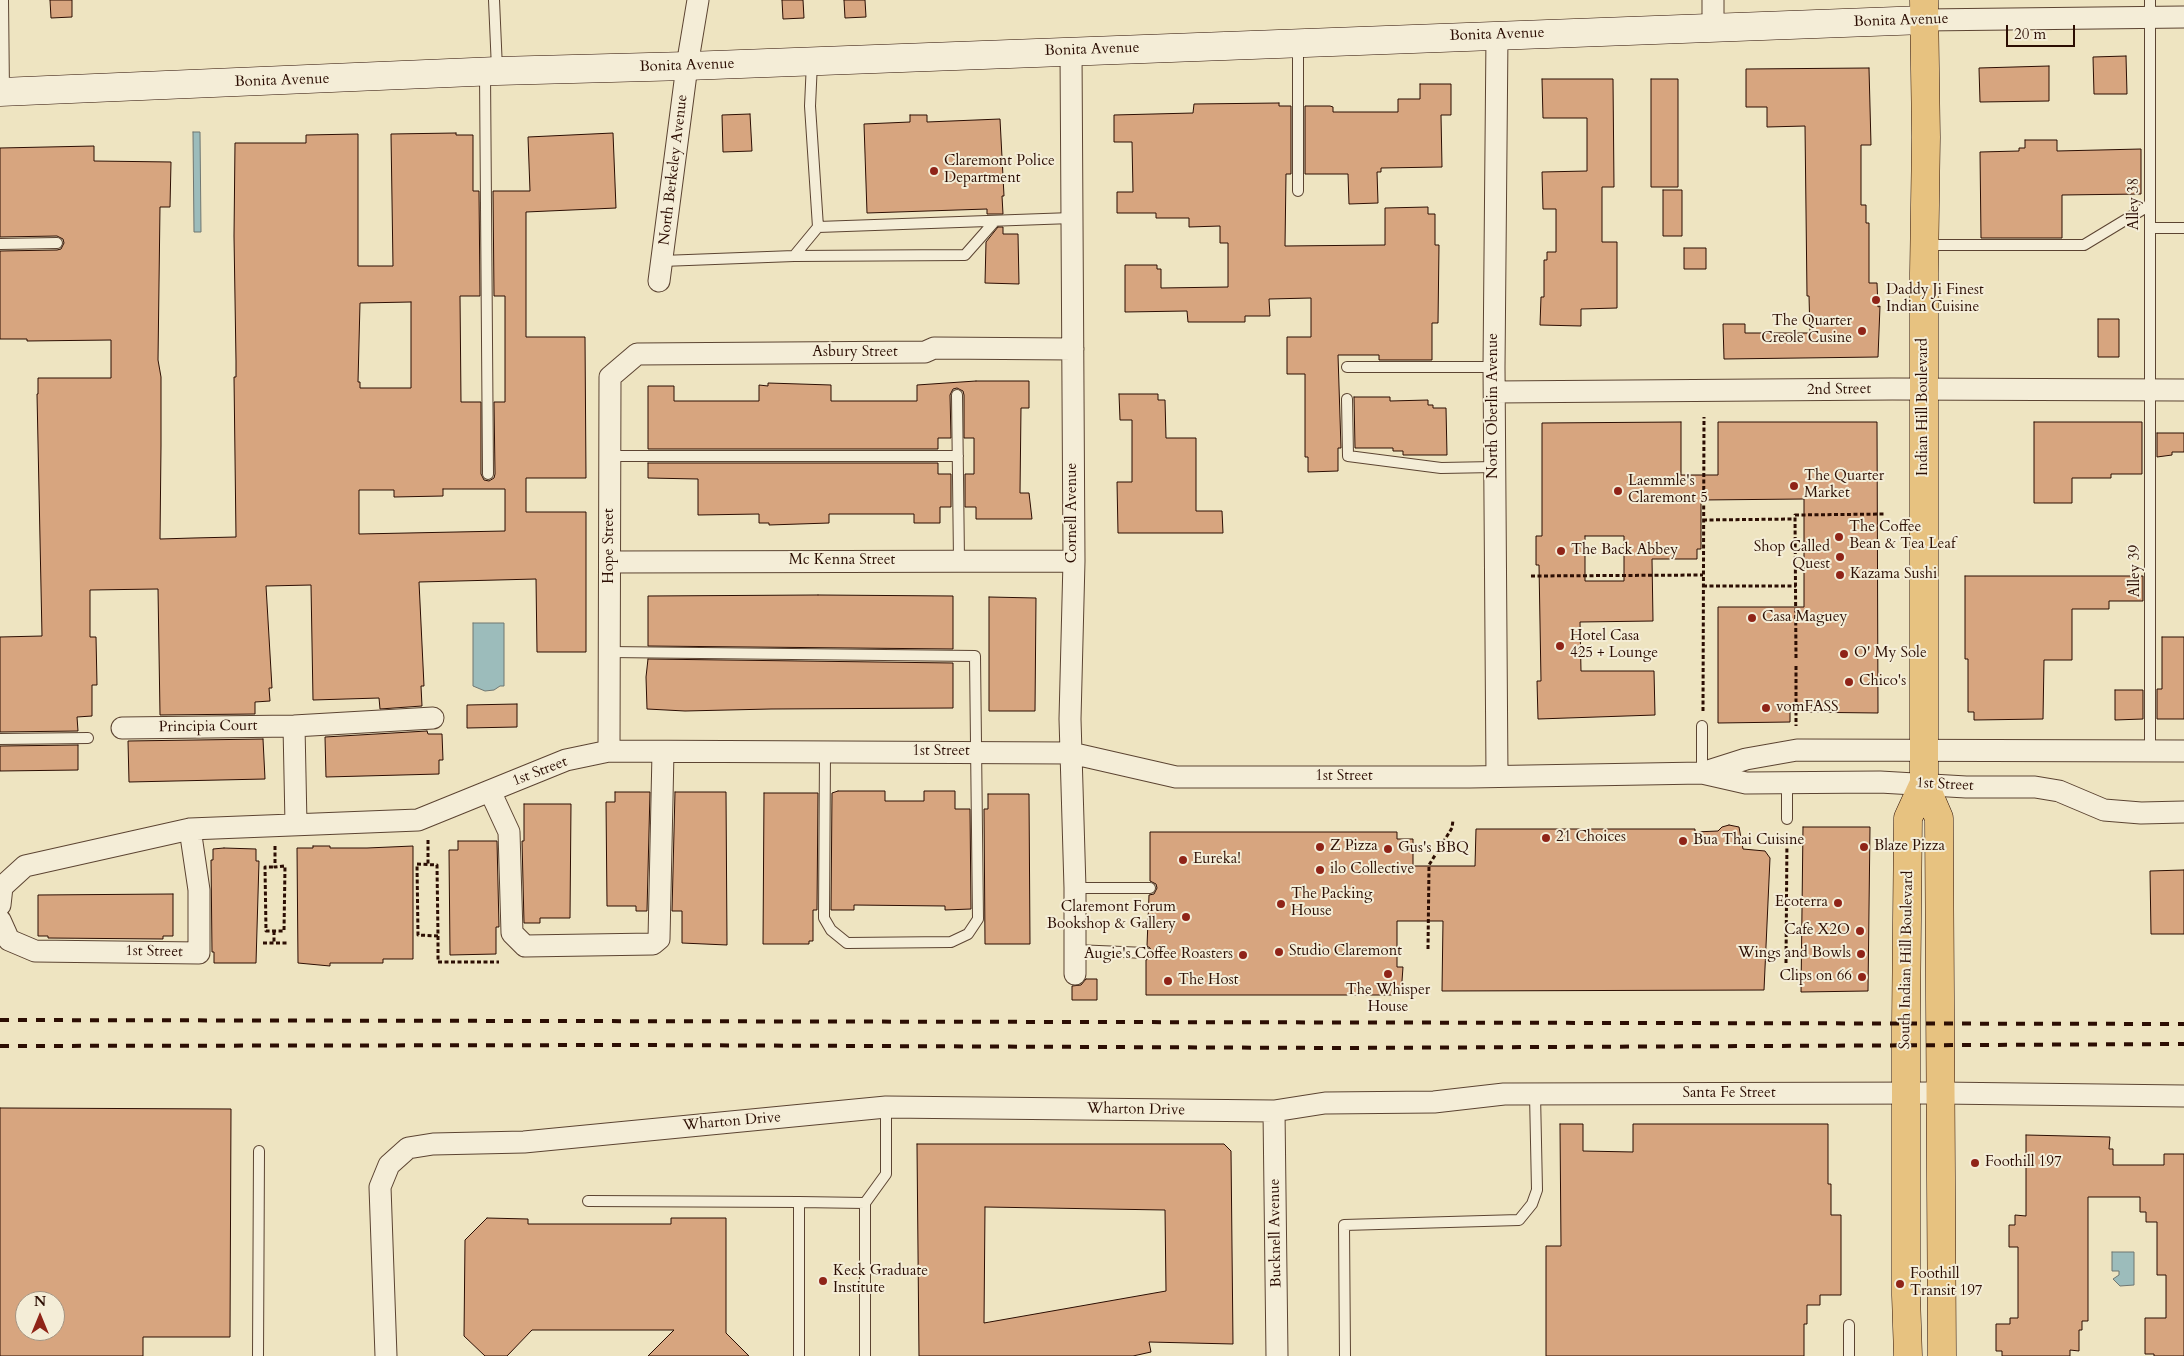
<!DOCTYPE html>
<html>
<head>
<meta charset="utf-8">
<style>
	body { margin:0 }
	#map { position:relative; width:2184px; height:1356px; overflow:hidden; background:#eee4c1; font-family:Cardo,serif }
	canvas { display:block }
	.north { position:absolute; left:15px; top:1291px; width:50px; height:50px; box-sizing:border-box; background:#f4edd7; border:1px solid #a49482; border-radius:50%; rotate:0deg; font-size:14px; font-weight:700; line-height:20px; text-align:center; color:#2c0e03 }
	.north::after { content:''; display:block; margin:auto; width:18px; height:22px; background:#8f2418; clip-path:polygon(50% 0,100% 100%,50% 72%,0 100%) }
	.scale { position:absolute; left:2006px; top:25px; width:69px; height:22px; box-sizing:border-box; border:2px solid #2c0e03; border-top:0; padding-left:6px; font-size:15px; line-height:18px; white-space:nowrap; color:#2c0e03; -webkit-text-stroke:4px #f4edd7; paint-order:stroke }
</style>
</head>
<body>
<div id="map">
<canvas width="2184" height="1356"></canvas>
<div class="north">N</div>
<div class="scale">20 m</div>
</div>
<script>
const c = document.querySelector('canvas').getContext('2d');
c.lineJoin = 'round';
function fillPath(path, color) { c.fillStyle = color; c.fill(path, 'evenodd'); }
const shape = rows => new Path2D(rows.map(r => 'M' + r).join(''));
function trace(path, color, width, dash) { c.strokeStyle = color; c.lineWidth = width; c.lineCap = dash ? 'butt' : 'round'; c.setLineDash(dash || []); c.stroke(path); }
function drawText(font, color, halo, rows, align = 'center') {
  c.font = font + ' Cardo,serif'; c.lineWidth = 4; c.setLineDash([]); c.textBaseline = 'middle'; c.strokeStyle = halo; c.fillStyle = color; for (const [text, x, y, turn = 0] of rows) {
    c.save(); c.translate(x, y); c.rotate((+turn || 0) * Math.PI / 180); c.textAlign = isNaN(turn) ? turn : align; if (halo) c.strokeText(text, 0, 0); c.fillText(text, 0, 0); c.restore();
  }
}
const water = shape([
	[193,132,200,132,201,232,194,232,193,132],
	[473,623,504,623,504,686,500,686,494,690,485,691,473,686,473,623],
	[2112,1252,2134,1252,2134,1285,2120,1286,2113,1279,2119,1275,2119,1271,2112,1271,2112,1252]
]);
fillPath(water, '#9cbcbb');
trace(water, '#6f7671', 1);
const building = shape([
	[50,0,72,0,72,17,51,18,50,0],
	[782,0,803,0,804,18,783,19,782,0],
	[844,0,865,0,866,17,845,18,844,0],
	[2126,56,2127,94,2094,94,2093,57,2126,56],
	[2049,66,2049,101,1980,102,1979,68,2049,66],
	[1869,68,1871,145,1861,145,1861,205,1866,205,1866,223,1869,223,1869,283,1877,283,1878,307,1880,306,1878,357,1724,359,1723,324,1745,324,1745,333,1810,333,1809,296,1807,296,1805,126,1767,127,1767,107,1746,107,1746,69,1869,68],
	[1542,79,1613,79,1614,187,1602,187,1602,242,1617,242,1617,308,1581,309,1581,326,1540,325,1541,297,1544,297,1544,260,1547,260,1547,252,1556,252,1556,209,1543,209,1542,172,1587,171,1587,118,1543,118,1542,79],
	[1651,79,1678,79,1678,187,1651,187,1651,79],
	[1420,84,1451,84,1451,115,1441,115,1442,167,1381,168,1381,172,1377,172,1378,203,1349,204,1348,174,1305,174,1305,106,1330,106,1333,107,1333,112,1398,112,1398,99,1420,99,1420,84],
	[1279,103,1279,106,1291,106,1291,174,1286,174,1285,246,1385,245,1385,208,1428,207,1428,214,1435,214,1435,245,1439,245,1438,323,1432,323,1432,360,1379,360,1379,355,1338,355,1341,448,1338,448,1338,471,1308,472,1308,457,1305,457,1305,374,1287,374,1287,337,1311,337,1311,298,1269,299,1270,316,1245,316,1245,322,1188,322,1187,311,1125,312,1125,265,1157,265,1157,269,1161,269,1161,288,1228,287,1228,243,1220,243,1220,226,1189,227,1189,218,1156,218,1156,213,1117,213,1117,192,1133,192,1132,142,1114,142,1114,115,1193,113,1194,104,1279,103],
	[750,114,752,151,723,152,722,115,750,114],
	[910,115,927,115,927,122,1000,119,1004,196,1002,196,1003,214,987,214,987,209,867,213,864,124,910,122,910,115],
	[456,133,456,135,473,135,473,191,479,191,480,296,460,296,461,402,481,402,481,474,484,480,489,481,494,478,495,474,494,402,505,402,505,296,494,296,493,191,530,191,528,137,613,133,616,208,526,212,526,337,585,337,586,478,526,478,526,512,586,512,586,652,537,652,536,579,419,582,424,686,421,686,422,706,380,709,379,698,313,700,311,585,266,586,272,688,269,688,270,701,255,702,255,714,160,715,158,589,90,590,90,637,96,637,97,685,92,685,92,716,77,717,78,731,0,732,0,637,42,636,37,394,38,394,38,378,111,378,111,340,27,341,27,339,0,339,0,251,57,250,61,249,64,243,63,239,57,236,0,237,0,148,94,146,94,161,171,162,170,207,160,207,158,360,161,377,161,446,160,539,193,538,236,537,234,377,236,377,236,361,234,236,235,143,306,143,306,135,358,134,358,266,393,266,391,134,456,133],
	[411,302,411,388,360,388,360,382,358,382,360,303,411,302],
	[443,489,505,489,505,531,359,534,359,490,394,490,394,497,443,496,443,489],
	[2025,140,2057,140,2057,151,2141,149,2141,194,2062,195,2062,238,1981,238,1980,152,2019,151,2019,148,2025,148,2025,140],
	[1663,190,1682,190,1682,236,1663,236,1663,190],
	[998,227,1003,227,1003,234,1018,234,1019,284,985,283,986,242,998,227],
	[1684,248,1706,248,1706,269,1684,269,1684,248],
	[2098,319,2119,319,2119,357,2098,357,2098,319],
	[976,381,1029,381,1029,408,1021,408,1020,493,1029,493,1032,519,976,519,976,507,965,507,965,474,974,474,974,438,964,438,964,395,963,391,957,388,953,389,950,395,951,438,938,438,938,449,648,449,648,386,674,386,674,401,759,401,759,385,768,386,768,383,831,385,831,401,917,401,917,385,976,381],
	[1119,394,1158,394,1158,400,1165,400,1166,438,1196,438,1196,511,1222,511,1223,533,1118,533,1117,482,1132,482,1132,420,1120,420,1119,394],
	[1354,397,1390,397,1390,401,1428,400,1428,405,1433,405,1433,408,1446,408,1447,455,1403,455,1403,451,1393,451,1393,448,1355,448,1354,397],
	[1681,422,1681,475,1718,475,1718,422,1877,422,1878,713,1790,712,1790,722,1718,723,1718,607,1804,607,1804,499,1701,500,1701,549,1697,549,1697,559,1652,559,1653,621,1580,622,1581,671,1654,671,1655,715,1538,719,1537,681,1541,681,1539,565,1536,565,1536,536,1542,536,1542,423,1681,422],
	[1585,536,1624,536,1624,581,1585,581,1585,536],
	[2034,422,2142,422,2142,474,2111,474,2111,478,2072,478,2072,503,2034,503,2034,422],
	[2157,433,2184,433,2184,452,2172,452,2172,455,2157,457,2157,433],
	[648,463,938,463,938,474,951,474,951,507,940,507,940,523,914,523,914,514,829,514,829,523,769,525,769,523,759,523,759,514,698,515,698,479,648,478,648,463],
	[1965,576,2143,576,2143,601,2109,601,2109,609,2072,609,2072,660,2044,660,2043,719,1974,720,1974,712,1968,712,1968,659,1965,659,1965,576],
	[818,595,953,596,953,649,648,646,648,596,818,595],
	[989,597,1036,598,1035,711,989,711,989,597],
	[2162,637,2184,637,2184,719,2157,719,2157,689,2162,689,2162,637],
	[648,659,953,663,953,708,771,709,685,711,647,709,646,677,648,659],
	[2115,690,2143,690,2143,719,2115,720,2115,690],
	[517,704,517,727,467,728,467,705,517,704],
	[427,731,428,734,442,734,443,760,439,760,439,774,326,777,325,737,427,731],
	[263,739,265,779,129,782,128,741,263,739],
	[78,745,78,770,0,771,0,746,78,745],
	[838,791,885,791,885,801,924,801,924,791,955,791,955,809,970,809,971,909,945,910,945,906,854,905,854,910,831,910,832,793,838,791],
	[615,792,650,792,647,911,636,911,636,906,607,906,606,802,615,802,615,792],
	[675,792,726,792,727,945,682,943,682,911,672,911,675,792],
	[764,793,818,793,817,910,813,910,813,941,809,941,809,944,763,944,764,793],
	[988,794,1029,794,1030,944,985,944,984,809,988,809,988,794],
	[524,804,571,804,570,918,540,918,540,923,524,923,522,841,524,841,524,804],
	[1729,825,1739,827,1743,849,1765,851,1770,858,1764,990,1442,991,1443,921,1397,921,1397,967,1403,967,1401,995,1146,995,1146,960,1151,957,1153,953,1150,948,1147,946,1149,895,1154,894,1157,888,1156,884,1150,881,1150,832,1397,832,1397,839,1413,839,1413,866,1475,866,1476,829,1695,829,1695,832,1718,831,1722,827,1729,825],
	[1803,827,1870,827,1868,991,1801,992,1803,827],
	[458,841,497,841,499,927,496,927,496,954,450,955,449,850,458,850,458,841],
	[313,846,330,846,330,848,367,848,413,846,413,959,383,959,383,963,330,963,330,966,298,963,297,848,313,848,313,846],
	[224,848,256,849,256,861,259,861,256,963,214,963,214,952,212,952,211,860,213,860,213,849,224,848],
	[2184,870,2184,934,2151,934,2150,871,2184,870],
	[173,894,173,936,163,936,163,939,48,938,48,936,38,936,38,895,173,894],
	[1086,979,1097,979,1097,1000,1072,1000,1072,986,1081,985,1086,979],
	[0,1108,231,1109,230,1337,143,1337,143,1356,0,1356,0,1108],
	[25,1301,55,1301,55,1331,25,1331,25,1301],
	[1560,1124,1583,1124,1583,1151,1633,1152,1633,1124,1828,1124,1828,1184,1831,1184,1831,1215,1841,1215,1841,1295,1820,1295,1820,1305,1807,1305,1807,1324,1804,1324,1804,1356,1546,1356,1546,1246,1561,1246,1560,1124],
	[2026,1135,2110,1137,2109,1149,2113,1149,2113,1165,2164,1165,2164,1154,2184,1154,2184,1356,2154,1356,2154,1354,2145,1354,2145,1318,2166,1318,2166,1275,2157,1275,2157,1222,2146,1222,2146,1212,2140,1212,2140,1197,2088,1197,2088,1321,2082,1321,2082,1330,2079,1330,2079,1351,2070,1350,2070,1356,2002,1356,2002,1351,1996,1351,1996,1324,2010,1324,2010,1318,2018,1318,2018,1247,2009,1247,2009,1225,2015,1225,2015,1215,2026,1216,2026,1135],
	[917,1144,1224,1144,1231,1151,1233,1344,1149,1342,1151,1352,1133,1356,919,1356,917,1144],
	[985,1207,1165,1210,1166,1291,984,1323,985,1207],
	[487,1218,528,1219,528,1224,671,1224,671,1218,726,1218,726,1333,749,1356,648,1356,674,1330,532,1330,507,1356,485,1356,464,1336,465,1240,487,1218]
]);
fillPath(building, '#d7a57f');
trace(building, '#2c0e03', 1);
const service = shape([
	[3,0,4,91],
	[494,0,497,69],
	[1298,43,1298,191],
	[812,62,810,106,818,227],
	[485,73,488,474],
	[2150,228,2184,228],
	[0,244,57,243],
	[1925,245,2084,245,2150,205],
	[794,256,965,255,995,221],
	[662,261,794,256,818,227,1072,218],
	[1347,367,1494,367],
	[957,395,959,561],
	[1347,399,1348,456,1441,468,1494,467],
	[610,456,958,456],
	[609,652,975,656,978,919,968,934,951,942,847,943,831,930,824,918,825,752],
	[1702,726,1702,773],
	[0,739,88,738],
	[2150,751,2150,0],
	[1787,783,1787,819],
	[1075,888,1150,888],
	[1075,950,1146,953],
	[588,1201,799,1202],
	[258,1356,259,1151],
	[799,1356,799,1202,865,1203],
	[865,1356,865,1203,886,1174,886,1107],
	[1345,1356,1344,1225,1519,1220,1532,1204,1537,1190,1535,1094],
	[1849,1356,1849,1325]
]);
const minor = shape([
	[1713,0,1713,27],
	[1924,20,2184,17],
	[1071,51,1074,561,1070,719,1075,888,1075,974],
	[659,281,687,66,698,0],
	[1495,392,1892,389,2184,390],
	[610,562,1074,561],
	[294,726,296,824],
	[122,728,294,726,433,718],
	[609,751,610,377,637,354,925,352,934,348,1073,349],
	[1702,773,1746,759,1797,750,2184,751],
	[1497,776,1494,367,1497,35],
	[490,791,509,832,512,933,525,946,653,944,659,939,663,752],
	[0,905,2,887,25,866,190,829,418,820,566,760,609,751,1071,753,1176,777,1470,777,1702,773,1746,783,1880,782,1966,787,2035,787,2059,791,2104,810,2141,813,2184,812],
	[0,920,9,940,35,951,199,953,199,890,190,829],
	[1274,1111,1277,1356],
	[386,1356,380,1187,389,1165,408,1148,433,1144,524,1142,886,1107,1274,1111,1325,1103,1434,1102,1504,1094,1940,1093,2184,1096]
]);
const secondary = shape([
	[0,92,497,71,687,66,1924,20]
]);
const primary = shape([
	[1924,0,1926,137,1924,273,1924,783,1939,818,1942,1356],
	[1908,1356,1906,1295,1906,1023,1908,818,1924,783]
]);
trace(service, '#5c4432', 12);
trace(minor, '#5c4432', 23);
trace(secondary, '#2c0e03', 29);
trace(primary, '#2c0e03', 29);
trace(shape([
	[1703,520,1795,519],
	[1531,576,1703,575],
	[1703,586,1796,586],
	[1796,658,1795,515,1885,514],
	[1796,666,1796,726],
	[1703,711,1704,417],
	[428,840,428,864],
	[275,846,275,867,285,866,284,931,266,931,265,867,275,867],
	[417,864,437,865,438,936,418,935,417,864],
	[274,931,274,943],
	[438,936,438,962,499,962],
	[263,943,287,943],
	[1428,949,1429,865,1452,828,1453,820],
	[1786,963,1787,835]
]), '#2c0e03', 3, [4, 2.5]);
trace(service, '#f4edd7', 10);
trace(minor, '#f4edd7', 21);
trace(secondary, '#f4edd7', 28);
trace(primary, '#e7c280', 28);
trace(shape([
	[0,1020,2184,1024],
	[0,1046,636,1045,1335,1048,2184,1044]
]), '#2c0e03', 4, [9, 9]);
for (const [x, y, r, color] of [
	[934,171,5,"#8f2418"],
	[1876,300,5,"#8f2418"],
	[1862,331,5,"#8f2418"],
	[1794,486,5,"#8f2418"],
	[1618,491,5,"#8f2418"],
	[1839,537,5,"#8f2418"],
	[1561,551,5,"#8f2418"],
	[1840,557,5,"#8f2418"],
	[1840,575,5,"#8f2418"],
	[1752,618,5,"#8f2418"],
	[1560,646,5,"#8f2418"],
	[1844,654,5,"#8f2418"],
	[1849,682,5,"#8f2418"],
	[1766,708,5,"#8f2418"],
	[1546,838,5,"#8f2418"],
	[1683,841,5,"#8f2418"],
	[1320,847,5,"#8f2418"],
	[1864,847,5,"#8f2418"],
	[1388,849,5,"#8f2418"],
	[1183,860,5,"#8f2418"],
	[1320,870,5,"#8f2418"],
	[1838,903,5,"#8f2418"],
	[1281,904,5,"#8f2418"],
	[1186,917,5,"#8f2418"],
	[1860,931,5,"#8f2418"],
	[1279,952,5,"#8f2418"],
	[1861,954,5,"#8f2418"],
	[1243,955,5,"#8f2418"],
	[1388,974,5,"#8f2418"],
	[1862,977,5,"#8f2418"],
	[1168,981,5,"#8f2418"],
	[1975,1163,5,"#8f2418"],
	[823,1281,5,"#8f2418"],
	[1900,1284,5,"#8f2418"]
]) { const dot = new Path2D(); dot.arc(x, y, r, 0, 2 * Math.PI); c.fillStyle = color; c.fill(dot); trace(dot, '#f4edd7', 2); }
drawText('15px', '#2c0e03', '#f4edd7', [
	["Bonita Avenue",1901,21,-2],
	["Bonita Avenue",1497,35,-2],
	["Bonita Avenue",1092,50,-2],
	["Bonita Avenue",687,66,-2],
	["Bonita Avenue",282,81,-2],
	["North Berkeley Avenue",674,170,-83],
	["Alley 38",2135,204,-90],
	["Asbury Street",855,353],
	["2nd Street",1839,390,-1],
	["North Oberlin Avenue",1494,406,-90],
	["Indian Hill Boulevard",1924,407,-90],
	["Cornell Avenue",1073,513,-90],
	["Hope Street",610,546,-90],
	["Mc Kenna Street",842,561],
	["Alley 39",2136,571,-90],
	["Principia Court",208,727,-1],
	["1st Street",941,752],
	["1st Street",540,772,-21],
	["1st Street",1344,777],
	["1st Street",1945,785,3],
	["1st Street",154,952,1],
	["South Indian Hill Boulevard",1907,960,-89],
	["Santa Fe Street",1729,1094],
	["Wharton Drive",1136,1110,1],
	["Wharton Drive",732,1122,-5],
	["Bucknell Avenue",1276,1233,-91]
]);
drawText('15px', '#2c0e03', '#f4edd7', [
	["Claremont Police",944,162],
	["Department",944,179],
	["Daddy Ji Finest",1886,291],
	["Indian Cuisine",1886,308],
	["The Quarter",1852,322,"right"],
	["Creole Cusine",1852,339,"right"],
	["The Quarter",1804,477],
	["Market",1804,494],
	["Laemmle's",1628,482],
	["Claremont 5",1628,499],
	["The Coffee",1849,528],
	["Bean & Tea Leaf",1849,545],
	["Shop Called",1830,548,"right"],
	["Quest",1830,565,"right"],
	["The Back Abbey",1571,551],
	["Kazama Sushi",1850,575],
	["Casa Maguey",1762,618],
	["Hotel Casa",1570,637],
	["425 + Lounge",1570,654],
	["O' My Sole",1854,654],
	["Chico's",1859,682],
	["vomFASS",1776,708],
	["21 Choices",1556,838],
	["Bua Thai Cuisine",1693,841],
	["Z Pizza",1330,847],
	["Blaze Pizza",1874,847],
	["Gus's BBQ",1398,849],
	["Eureka!",1193,860],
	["ilo Collective",1330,870],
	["The Packing",1291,895],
	["House",1291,912],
	["Ecoterra",1828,903,"right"],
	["Claremont Forum",1176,908,"right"],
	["Bookshop & Gallery",1176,925,"right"],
	["Cafe X2O",1850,931,"right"],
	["Studio Claremont",1289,952],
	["Wings and Bowls",1851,954,"right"],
	["Augie's Coffee Roasters",1233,955,"right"],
	["Clips on 66",1852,977,"right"],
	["The Host",1178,981],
	["The Whisper",1388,991,"center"],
	["House",1388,1008,"center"],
	["Foothill 197",1985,1163],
	["Keck Graduate",833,1272],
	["Institute",833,1289],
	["Foothill",1910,1275],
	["Transit 197",1910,1292]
], 'left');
</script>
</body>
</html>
